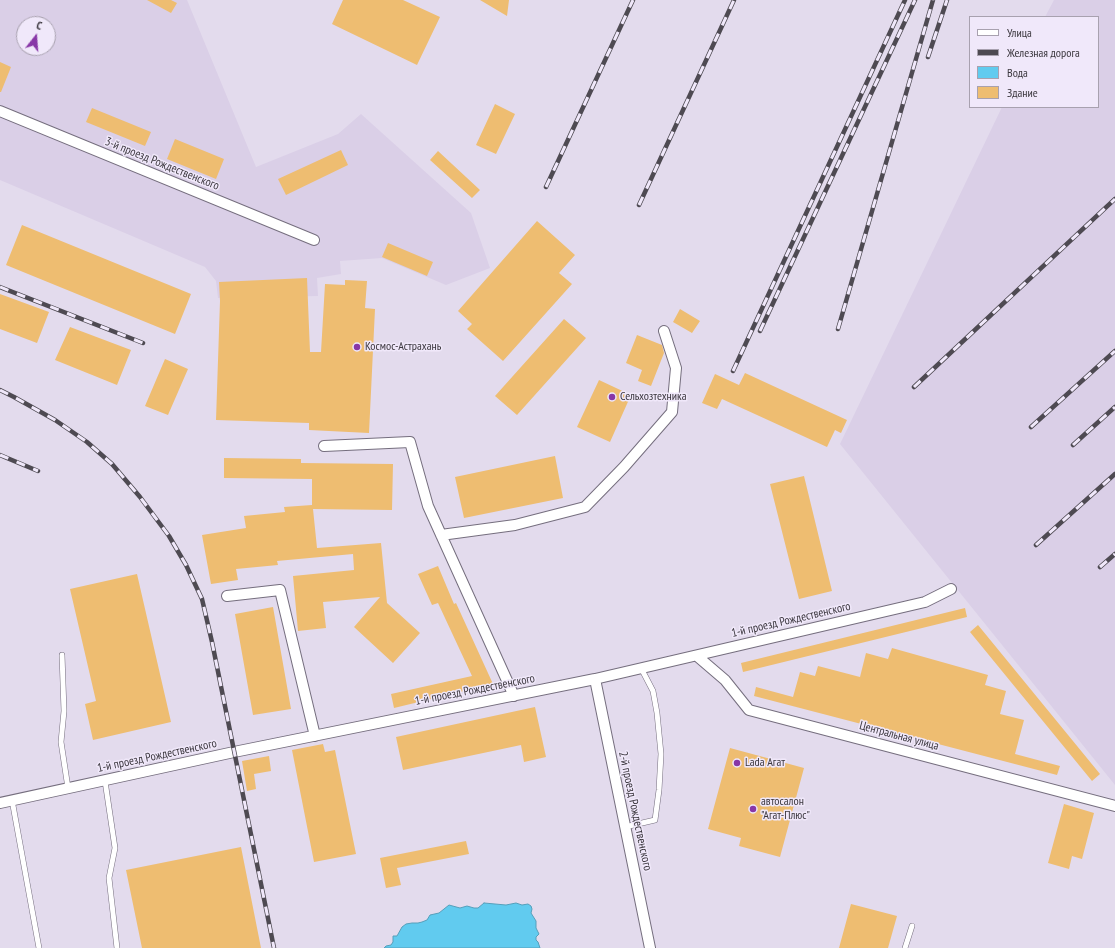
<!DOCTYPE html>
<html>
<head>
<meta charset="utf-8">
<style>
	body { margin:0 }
	#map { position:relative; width:1115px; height:948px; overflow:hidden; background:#e3dbed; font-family:"PT Sans Narrow",sans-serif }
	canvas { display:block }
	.legend { position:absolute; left:969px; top:16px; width:130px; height:92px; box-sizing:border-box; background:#f0e8fa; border:1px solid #a8a1af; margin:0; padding:5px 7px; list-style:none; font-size:12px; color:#3b373e }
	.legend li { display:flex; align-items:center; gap:8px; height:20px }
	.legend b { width:20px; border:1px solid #a8a1af }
	.north { position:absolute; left:16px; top:16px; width:40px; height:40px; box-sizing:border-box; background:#f0e8fa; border:1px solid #a8a1af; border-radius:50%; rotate:17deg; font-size:11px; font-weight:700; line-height:16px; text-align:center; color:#3b373e }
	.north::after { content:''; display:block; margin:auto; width:14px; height:18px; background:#8837a7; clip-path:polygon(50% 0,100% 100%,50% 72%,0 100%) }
</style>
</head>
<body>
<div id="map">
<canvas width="1115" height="948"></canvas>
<ul class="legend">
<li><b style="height:5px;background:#fff"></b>Улица</li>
<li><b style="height:5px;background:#4e4a52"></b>Железная дорога</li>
<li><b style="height:11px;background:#61cbef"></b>Вода</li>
<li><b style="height:11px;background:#eebd71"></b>Здание</li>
</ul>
<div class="north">С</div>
</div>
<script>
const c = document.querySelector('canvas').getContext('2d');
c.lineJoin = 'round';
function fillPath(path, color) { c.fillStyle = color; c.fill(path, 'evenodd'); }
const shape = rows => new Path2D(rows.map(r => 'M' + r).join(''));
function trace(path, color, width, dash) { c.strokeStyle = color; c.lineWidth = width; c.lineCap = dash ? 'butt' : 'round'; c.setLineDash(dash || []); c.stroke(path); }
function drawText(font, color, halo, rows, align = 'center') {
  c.font = font + ' "PT Sans Narrow",sans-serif'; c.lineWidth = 3; c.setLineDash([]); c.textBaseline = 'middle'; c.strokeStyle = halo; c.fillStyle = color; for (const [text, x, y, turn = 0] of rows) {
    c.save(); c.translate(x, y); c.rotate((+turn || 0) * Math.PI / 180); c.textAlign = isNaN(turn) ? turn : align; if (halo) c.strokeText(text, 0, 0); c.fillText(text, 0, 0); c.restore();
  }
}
fillPath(shape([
	[0,0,187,0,256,167,338,134,361,114,471,213,490,268,446,285,382,258,340,261,341,274,317,278,318,296,218,298,216,281,205,267,0,180],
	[24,24,48,24,48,48,24,48],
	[1054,0,1115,0,1115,785,840,444,1002,107,1098,107,1098,17,1045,17]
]), '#dacfe7');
const water = shape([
	[484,903,506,905,516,903,522,905,528,904,531,906,532,909,531,913,536,921,536,928,539,934,536,937,536,940,538,942,540,948,384,948,386,946,391,945,393,942,393,936,397,936,402,927,406,924,412,923,418,923,422,922,427,920,430,915,439,913,449,905,460,908,467,906,474,908,478,908,484,903]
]);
fillPath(water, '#61cbef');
trace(water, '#569fba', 1);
fillPath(shape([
	[147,0,171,0,177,3,171,13],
	[343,0,403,0,440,17,417,65,332,24],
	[480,0,509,0,507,16],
	[0,62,11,67,1,92,0,92],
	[495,104,515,114,496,154,476,145],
	[92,108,151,132,145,146,86,122],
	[175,139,224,159,216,179,167,159],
	[341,150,348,165,286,195,278,179],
	[438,151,480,190,472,198,430,160],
	[537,221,575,255,559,273,572,284,503,361,467,329,472,324,458,311],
	[22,225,191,294,175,334,6,265],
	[388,243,433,262,427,276,382,257],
	[307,278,310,352,321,352,325,284,345,285,345,280,367,281,365,308,375,309,369,433,309,430,309,423,216,420,220,301,219,282],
	[0,294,49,312,37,343,0,329],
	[680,309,700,321,692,333,673,322],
	[564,319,586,338,517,415,495,396],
	[70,327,131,350,117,385,55,360],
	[637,335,662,345,664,353,651,386,638,381,642,370,626,363],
	[165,359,188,369,168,415,145,406],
	[745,373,847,420,841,433,835,430,827,447,722,399,717,409,702,403,715,374,739,385],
	[599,380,631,395,610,442,577,427],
	[555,456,563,498,464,518,455,477],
	[224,458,301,459,301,463,393,464,392,510,313,509,317,548,381,543,387,603,420,633,393,663,354,627,380,597,323,602,326,628,298,631,293,576,354,570,353,554,277,561,278,565,236,569,238,580,211,584,202,535,246,528,244,516,285,512,284,507,312,505,312,479,224,478],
	[804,476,832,591,799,599,770,484],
	[438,566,454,604,456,603,493,684,394,708,391,694,472,676,438,603,432,605,418,574],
	[137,574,171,722,93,740,85,704,96,701,70,589],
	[273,607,291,709,253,715,235,614],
	[965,608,967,617,743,672,741,663],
	[978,625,1100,774,1092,781,970,632],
	[892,648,988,675,985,685,1006,691,1000,714,1024,720,1015,754,1060,766,1057,775,754,696,756,687,793,697,800,672,815,676,818,666,860,677,866,653,888,659],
	[535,707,546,757,524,762,521,745,403,770,396,737],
	[323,744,325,752,335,750,356,854,314,862,292,750],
	[730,748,804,768,780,857,739,846,741,838,708,829],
	[269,756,271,771,254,774,256,789,247,791,242,761],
	[1064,804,1094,813,1082,859,1072,856,1069,869,1048,863],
	[466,841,469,854,397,868,401,885,386,888,380,858],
	[241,847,261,948,142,948,126,870],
	[851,904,897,916,888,948,839,948]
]), '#eebd71');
const service = shape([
	[62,655,64,711,61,742,68,788],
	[105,781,115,848,109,878,117,948],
	[12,800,39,948],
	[625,827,655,820,659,790,661,754,657,713,653,691,641,668],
	[905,948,912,926]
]);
const minor = shape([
	[0,111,314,240],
	[324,446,410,442,428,506,514,696],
	[441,535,515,525,585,507,624,467,672,412,676,368,664,331],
	[227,596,280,590,315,736],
	[697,656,725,680,749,710,1115,806],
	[595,679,650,948],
	[0,803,234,752,595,679,925,602,951,589]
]);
trace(service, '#756e7e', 6);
trace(minor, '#756e7e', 12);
trace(service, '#fff', 5);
trace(minor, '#fff', 10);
const rail = shape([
	[928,57,947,0],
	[546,187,633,0],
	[639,205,734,0],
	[0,287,143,343],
	[838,329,933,0],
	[760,331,915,0],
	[733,371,905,0],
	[914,387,1115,199],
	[0,390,14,397,55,420,87,442,112,464,140,497,169,536,186,565,202,599,212,642,274,948],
	[1031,427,1115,351],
	[1073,445,1115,407],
	[0,455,38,471],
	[1036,545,1115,474],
	[1100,567,1115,554]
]);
trace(rail, '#4e4a52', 4.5);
trace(rail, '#f0e8fa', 3, [9]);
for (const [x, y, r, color] of [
	[357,347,4,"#8837a7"],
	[612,397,4,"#8837a7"],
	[737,763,4,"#8837a7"],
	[753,809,4,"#8837a7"]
]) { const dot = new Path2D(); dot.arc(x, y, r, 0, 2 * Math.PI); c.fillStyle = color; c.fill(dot); trace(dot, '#f0e8fa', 1.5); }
drawText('12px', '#3b373e', '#f0e8fa', [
	["3-й проезд Рождественского",162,164,22],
	["1-й проезд Рождественского",791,620,-13],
	["1-й проезд Рождественского",475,690,-11],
	["Центральная улица",899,736,15],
	["1-й проезд Рождественского",157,756,-12],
	["2-й проезд Рождественского",635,811,78]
]);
drawText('12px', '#3b373e', '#f0e8fa', [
	["Космос-Астрахань",365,347],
	["Сельхозтехника",620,397],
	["Lada Агат",745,763],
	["автосалон",761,802],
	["\"Агат-Плюс\"",761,816]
], 'left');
</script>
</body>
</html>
